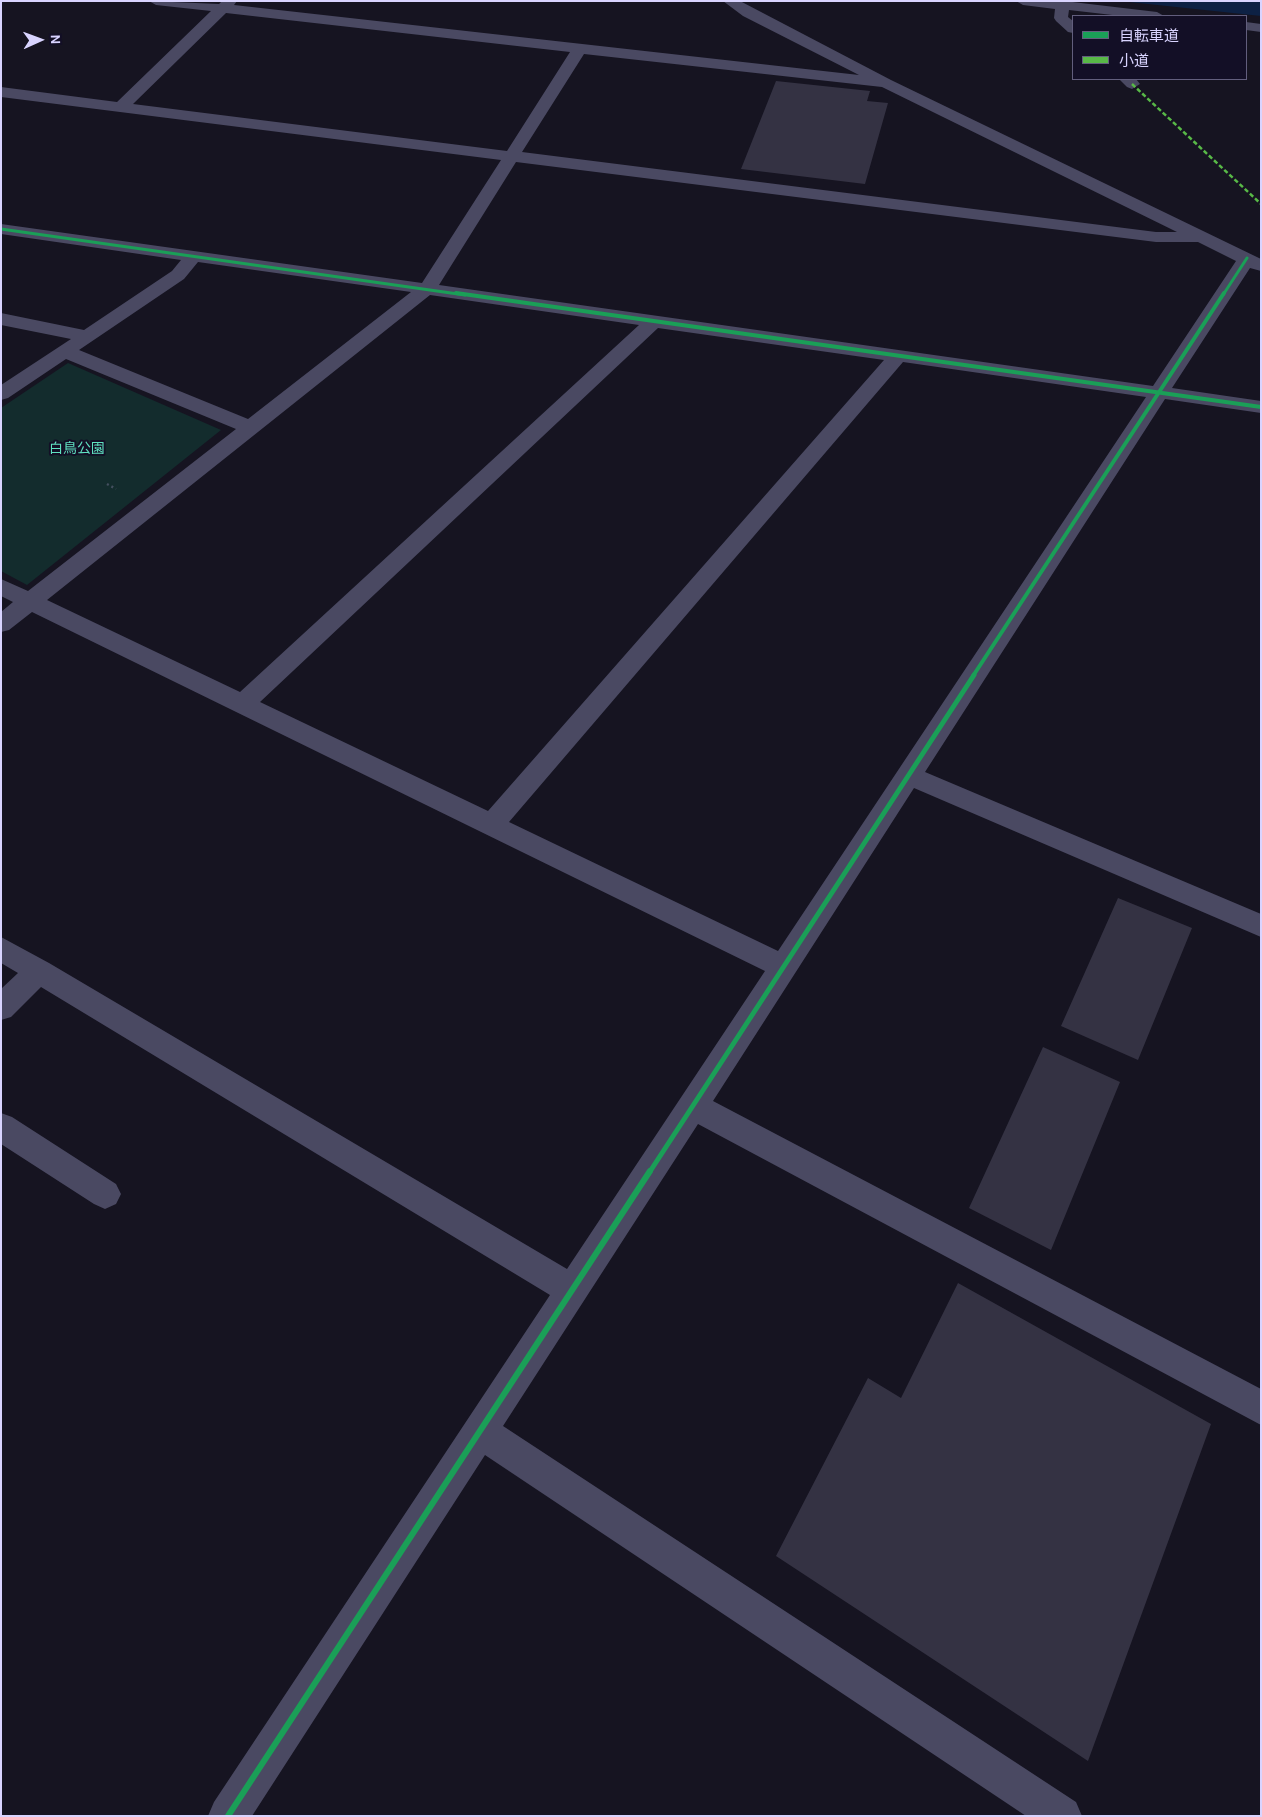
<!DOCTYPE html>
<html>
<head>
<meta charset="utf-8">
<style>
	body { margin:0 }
	#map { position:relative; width:1262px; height:1817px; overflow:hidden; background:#161421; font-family:Karla,"Noto Sans JP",sans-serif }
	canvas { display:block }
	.frame { position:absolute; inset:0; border:2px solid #d9d4ff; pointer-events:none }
	.legend { position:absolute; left:1072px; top:15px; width:175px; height:65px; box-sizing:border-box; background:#130f26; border:1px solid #625e7d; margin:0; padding:6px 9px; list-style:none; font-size:15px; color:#d9d4ff }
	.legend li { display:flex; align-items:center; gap:10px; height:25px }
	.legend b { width:25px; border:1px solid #625e7d }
	.north { position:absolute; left:15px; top:15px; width:50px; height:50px; -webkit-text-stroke:4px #130f26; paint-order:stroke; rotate:88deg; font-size:14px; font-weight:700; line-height:20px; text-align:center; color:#d9d4ff }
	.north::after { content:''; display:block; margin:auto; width:18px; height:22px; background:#d9d4ff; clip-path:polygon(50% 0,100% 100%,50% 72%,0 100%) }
</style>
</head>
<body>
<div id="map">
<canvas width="1262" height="1817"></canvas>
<div class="frame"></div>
<ul class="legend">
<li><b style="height:6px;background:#1a9f57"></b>自転車道</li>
<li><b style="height:6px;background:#58b947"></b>小道</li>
</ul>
<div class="north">N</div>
</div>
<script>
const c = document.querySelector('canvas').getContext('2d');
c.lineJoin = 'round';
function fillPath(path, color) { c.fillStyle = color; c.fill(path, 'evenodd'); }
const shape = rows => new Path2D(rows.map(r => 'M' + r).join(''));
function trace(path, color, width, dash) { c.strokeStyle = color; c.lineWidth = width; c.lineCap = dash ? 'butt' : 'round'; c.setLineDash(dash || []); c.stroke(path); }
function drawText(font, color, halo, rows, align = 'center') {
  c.font = font + ' Karla,"Noto Sans JP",sans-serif'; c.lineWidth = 4; c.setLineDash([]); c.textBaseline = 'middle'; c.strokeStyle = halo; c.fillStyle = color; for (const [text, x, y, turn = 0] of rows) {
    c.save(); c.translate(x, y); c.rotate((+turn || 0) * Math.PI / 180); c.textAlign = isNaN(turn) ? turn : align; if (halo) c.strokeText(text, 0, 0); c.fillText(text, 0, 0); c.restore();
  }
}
fillPath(shape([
	[68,363,221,430,27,585,1,571,1,408]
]), '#132c2d');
fillPath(shape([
	[1120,1,1261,1,1261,16]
]), '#0d2144');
fillPath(shape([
	[776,81,870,91,867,101,888,103,865,184,741,169],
	[1118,898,1192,928,1138,1060,1061,1026],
	[1043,1047,1120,1082,1051,1250,969,1208],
	[958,1283,1211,1424,1088,1761,776,1556,868,1378,901,1398]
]), '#343243');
trace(shape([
	[107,484,116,489]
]), '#44505f', 2.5, [2, 3]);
fillPath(shape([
	[149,1,219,4,222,1,237,1,234,5,859,75,743,16,723,1,740,1,891,80,1261,259,1261,271,1250,268,1172,388,1261,401,1261,413,1165,399,925,772,1261,914,1261,937,914,788,713,1101,1261,1389,1261,1425,698,1124,503,1426,1076,1802,1082,1816,1026,1816,485,1455,252,1816,208,1816,214,1802,550,1295,41,987,11,1017,1,1020,1,989,18,973,1,963,1,937,49,963,567,1269,765,971,32,612,9,630,1,632,1,612,13,602,1,596,1,579,28,591,236,429,66,359,8,398,1,400,1,385,71,339,1,325,1,313,84,330,172,271,181,260,1,234,1,224,422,283,501,160,1,97,1,87,117,102,211,11,156,5,149,1],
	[226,13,570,52,507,151,133,104,226,13],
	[584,54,882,87,1177,232,1156,232,522,152,584,54],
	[516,162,1156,242,1198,242,1236,261,1153,386,439,285,516,162],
	[198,262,411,292,248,419,79,350,184,279,198,262],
	[430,295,639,325,240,692,47,600,430,295],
	[658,328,884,360,488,811,260,702,658,328],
	[903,362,1146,397,778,951,509,822,903,362],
	[1016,1,1064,1,1157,12,1164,16,1121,16,1069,10,1068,17,1073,21,1073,33,1068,32,1056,21,1054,18,1055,9,1023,5,1016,1],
	[1246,22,1261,24,1261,32,1246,30,1246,22],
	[1119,79,1136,79,1140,84,1132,89,1127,87,1119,79],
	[1,1113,12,1117,116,1184,121,1194,116,1204,105,1209,94,1204,1,1144,1,1113]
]), '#4a4962');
trace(shape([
	[1132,84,1261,204]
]), '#58b947', 2.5, [4.5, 2.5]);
trace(shape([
	[1,229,465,295],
	[1223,295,1247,258]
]), '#1a9f57', 3);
trace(shape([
	[456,293,1261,407],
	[973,676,1224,293]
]), '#1a9f57', 4);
trace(shape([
	[649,1173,974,675]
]), '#1a9f57', 5);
trace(shape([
	[228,1816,650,1171]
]), '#1a9f57', 6);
drawText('14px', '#5fe0c0', '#130f26', [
	["白鳥公園",77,449]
]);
</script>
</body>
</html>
